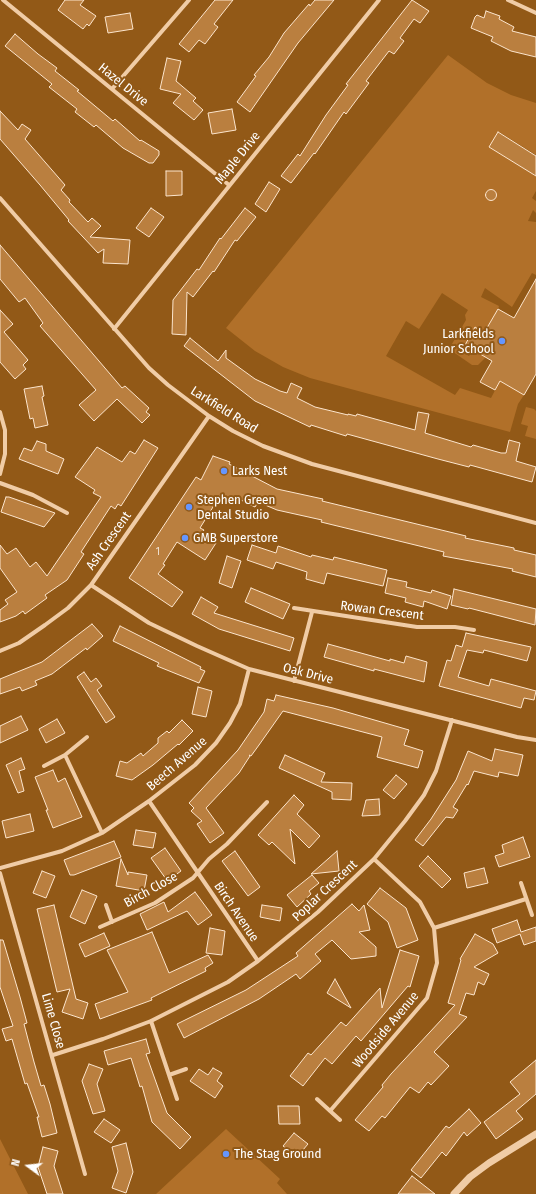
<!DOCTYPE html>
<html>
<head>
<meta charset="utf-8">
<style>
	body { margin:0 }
	#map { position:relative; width:536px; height:1194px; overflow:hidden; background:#925917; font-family:"Fira Sans Condensed",sans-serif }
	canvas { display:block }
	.north { position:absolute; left:8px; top:1146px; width:40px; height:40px; -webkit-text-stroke:3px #925917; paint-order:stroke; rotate:285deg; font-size:11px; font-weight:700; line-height:16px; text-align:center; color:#fff }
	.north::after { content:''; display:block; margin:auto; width:14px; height:18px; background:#fff; clip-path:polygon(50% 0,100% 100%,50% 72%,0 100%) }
</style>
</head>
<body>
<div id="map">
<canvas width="536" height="1194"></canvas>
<div class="north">N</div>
</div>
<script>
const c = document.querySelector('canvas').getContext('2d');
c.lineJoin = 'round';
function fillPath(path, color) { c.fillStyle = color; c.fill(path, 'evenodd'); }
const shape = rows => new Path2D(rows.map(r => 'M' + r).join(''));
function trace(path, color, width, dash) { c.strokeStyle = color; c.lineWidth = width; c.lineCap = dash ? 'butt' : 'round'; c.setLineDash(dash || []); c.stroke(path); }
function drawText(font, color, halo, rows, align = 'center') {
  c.font = font + ' "Fira Sans Condensed",sans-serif'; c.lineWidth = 4; c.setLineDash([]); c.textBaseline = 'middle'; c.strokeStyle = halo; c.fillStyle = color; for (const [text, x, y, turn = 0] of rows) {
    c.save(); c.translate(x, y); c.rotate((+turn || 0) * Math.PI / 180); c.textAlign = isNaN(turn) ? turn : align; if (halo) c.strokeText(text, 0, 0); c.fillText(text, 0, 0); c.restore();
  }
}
fillPath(shape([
	[448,55,487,83,511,95,536,103,536,155,499,132,489,147,536,176,536,191,532,198,536,201,536,213,533,210,528,221,536,222,536,275,532,273,512,307,485,288,481,297,499,306,498,309,484,333,475,328,461,351,469,356,473,350,486,357,478,365,472,365,449,349,466,320,465,315,468,310,442,293,419,329,406,321,386,356,455,395,460,388,491,398,500,381,524,395,518,404,510,432,310,378,283,367,255,351,226,328],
	[526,407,534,409,536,411,536,439,525,436,528,426,521,424],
	[226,1129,280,1179,277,1183,287,1194,156,1194],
	[0,1139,28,1194,0,1194]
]), '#b17029');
const building = shape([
	[65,0,84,0,80,5,96,16,89,26,87,24,83,29,58,10,65,0],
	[215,0,233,0,214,24,218,27,205,44,199,40,189,52,179,44,215,0],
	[315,0,334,0,298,43,250,112,237,102,256,76,254,75,269,57,284,33,309,4,310,6,315,0],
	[412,0,429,11,420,23,414,19,400,38,404,41,394,54,389,51,366,81,369,83,346,114,344,112,315,154,314,153,291,183,281,176,298,154,300,156,326,115,348,85,346,84,412,0],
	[486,11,500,16,499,19,514,27,512,31,536,37,536,57,511,51,491,41,493,37,471,28,475,17,477,15,484,18,486,11],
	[130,13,133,29,108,33,105,17,130,13],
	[15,34,38,54,57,68,55,71,79,90,77,91,113,121,115,119,140,141,141,140,159,151,159,155,153,163,149,163,123,148,96,125,94,127,75,112,77,109,49,87,52,84,5,46,15,34],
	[167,58,181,61,176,81,196,98,193,101,203,110,194,120,173,103,181,94,160,89,167,58],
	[232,109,236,130,212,134,208,113,232,109],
	[0,111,18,130,22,124,31,130,25,139,65,185,61,190,70,200,69,202,88,222,92,218,101,226,90,237,130,240,128,264,103,263,104,249,98,253,68,221,69,220,40,185,0,139,0,111],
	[498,132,536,156,536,176,489,147,498,132],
	[166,171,182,171,182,195,166,196,166,171],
	[269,182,280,189,266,212,255,204,269,182],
	'485.5 195a5.5 5.5 0 1 1 11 0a5.5 5.5 0 1 1-11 0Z',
	[151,208,164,217,149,237,136,228,151,208],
	[245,208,256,217,237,241,235,240,214,272,213,271,193,297,187,292,186,335,172,334,173,300,197,269,199,270,220,238,221,239,245,208],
	[0,245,122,388,125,386,149,408,146,412,150,415,142,423,117,399,94,421,79,405,96,390,40,326,43,323,25,298,19,302,0,279,0,245],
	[536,279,536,374,524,395,500,381,495,390,480,382,492,361,465,345,475,327,484,333,498,309,514,318,536,279],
	[0,310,13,324,4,332,28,360,23,365,26,369,15,379,0,362,0,310],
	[190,338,218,361,226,350,226,358,255,379,280,391,287,393,291,383,302,388,297,398,315,407,348,415,348,414,356,416,357,414,415,430,418,412,429,414,425,433,471,447,473,445,501,453,506,453,509,440,520,443,516,461,536,467,532,482,470,465,469,467,438,459,347,434,346,436,311,425,310,427,255,401,184,346,190,338],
	[42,386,44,396,42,397,48,425,35,428,33,418,30,419,24,389,42,386],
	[144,440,158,448,121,506,118,504,115,509,111,506,81,552,84,554,67,580,45,595,47,598,25,614,23,611,16,616,0,622,0,610,8,604,5,600,17,592,0,568,0,545,7,554,16,548,30,567,36,562,47,576,101,497,93,493,95,490,75,477,97,447,122,462,130,451,135,454,144,440],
	[37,441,46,444,46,451,64,459,58,474,19,459,24,448,32,451,37,441],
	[213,456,230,462,229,464,277,489,323,499,322,501,466,536,465,538,514,548,514,550,536,555,536,577,512,571,513,569,443,556,444,552,321,522,322,520,277,510,258,502,255,507,237,498,235,502,221,494,200,528,204,530,201,534,216,543,205,560,177,542,163,564,165,565,158,574,183,592,172,607,129,578,196,477,201,480,213,456],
	[6,497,9,497,55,513,44,527,1,512,6,497],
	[252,545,276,553,278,546,311,557,312,555,333,560,334,557,387,570,383,586,327,573,324,584,306,579,307,572,276,562,273,569,247,560,252,545],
	[227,556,241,561,232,588,219,583,227,556],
	[388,578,407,582,406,587,431,593,432,590,451,596,447,609,424,601,423,607,405,602,406,598,385,593,388,578],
	[251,588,290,604,283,619,245,602,251,588],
	[454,589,536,609,535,625,469,608,468,609,451,605,454,589],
	[201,597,218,607,214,613,294,638,290,651,219,629,192,614,201,597],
	[92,624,103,636,87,650,86,648,52,674,35,681,37,685,22,691,20,687,0,694,0,679,42,662,92,624],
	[120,626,201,667,200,669,205,671,199,683,157,666,159,663,113,641,120,626],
	[466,633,531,647,527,661,484,650,483,653,467,650,458,677,489,686,491,679,536,691,534,700,524,698,521,708,439,686,447,660,451,661,456,645,462,647,466,633],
	[328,644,390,661,390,659,404,663,406,656,427,662,424,682,374,669,374,671,324,657,328,644],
	[84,672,91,682,96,678,102,686,97,690,115,717,106,723,77,677,84,672],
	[198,687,212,691,206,717,192,714,198,687],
	[276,695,333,708,409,730,404,745,423,751,418,768,377,757,382,737,283,711,259,745,251,756,249,755,250,756,239,773,206,808,224,833,210,843,197,824,202,821,191,811,194,808,189,803,238,750,264,712,267,699,274,701,276,695],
	[21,716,28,730,0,743,0,726,21,716],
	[57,719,65,733,46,743,39,729,57,719],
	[182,720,193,731,179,745,178,744,153,765,132,780,116,776,120,761,127,763,141,753,143,756,158,743,158,738,167,731,169,733,182,720],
	[495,749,523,755,518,776,499,772,498,777,474,771,468,785,467,784,453,807,458,810,453,818,446,817,423,846,415,840,431,819,456,780,468,751,492,761,495,749],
	[285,755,325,773,321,782,352,783,351,800,332,799,332,792,279,768,285,755],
	[21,758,25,769,19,771,24,791,18,793,6,765,21,758],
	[53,770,58,782,65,778,82,817,53,828,46,810,48,810,35,777,53,770],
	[396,775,407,784,394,799,383,790,396,775],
	[294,795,304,805,297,814,320,836,309,848,290,829,295,864,272,842,269,845,258,835,294,795],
	[379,799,380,815,362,816,366,800,379,799],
	[30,814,34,831,6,838,2,821,30,814],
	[136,830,156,833,153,848,133,845,136,830],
	[523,837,530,857,499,867,495,856,504,853,502,845,523,837],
	[114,841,121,857,74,875,70,875,64,860,114,841],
	[165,848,181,871,170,879,166,879,151,858,165,848],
	[235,851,260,887,248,896,222,861,235,851],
	[337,851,339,871,311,874,337,851],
	[428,856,451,879,442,888,419,866,428,856],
	[121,859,128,875,128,872,147,875,144,891,116,886,121,859],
	[484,868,488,883,467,888,464,873,484,868],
	[42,871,55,876,46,898,33,893,42,871],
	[312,875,319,883,309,891,311,894,297,907,287,895,312,875],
	[380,888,406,908,418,940,397,948,388,922,367,904,380,888],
	[82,890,97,896,85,924,70,917,82,890],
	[195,892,212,915,198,925,187,911,147,930,140,914,164,902,168,912,195,892],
	[352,904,359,911,364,905,370,930,359,932,376,947,376,956,351,959,332,940,315,954,321,961,300,979,296,974,259,999,184,1038,177,1024,246,990,298,956,296,953,352,904],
	[54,905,76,999,88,1003,83,1019,62,1012,70,989,57,992,37,909,54,905],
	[262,905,282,908,280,921,260,917,262,905],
	[517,920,521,932,536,927,536,941,524,945,520,934,497,943,492,929,517,920],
	[210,928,225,931,222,955,206,953,210,928],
	[152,932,169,973,208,955,213,963,205,968,206,971,151,998,152,1000,100,1019,95,1004,128,992,107,950,152,932],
	[104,933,110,946,85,957,79,944,104,933],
	[475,934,493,944,498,953,474,967,489,974,484,985,478,982,474,995,466,993,459,1014,467,1017,434,1052,449,1066,431,1085,428,1082,419,1093,410,1087,385,1118,382,1116,369,1131,355,1120,383,1087,382,1085,391,1074,455,1005,448,1003,461,960,460,959,475,934],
	[0,940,3,940,20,997,27,1023,24,1024,34,1062,41,1086,44,1085,50,1104,57,1133,42,1137,37,1117,39,1117,27,1083,25,1084,12,1039,6,1041,2,1029,13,1026,0,987,0,940],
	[400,950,419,956,410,987,408,986,361,1041,356,1036,332,1064,325,1058,303,1086,290,1076,308,1053,311,1055,341,1022,346,1026,380,988,382,1008,400,950],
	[335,979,351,1008,327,993,335,979],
	[146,1039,150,1053,146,1054,167,1113,191,1137,180,1149,152,1122,142,1086,140,1087,131,1058,108,1065,104,1051,146,1039],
	[536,1060,536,1094,516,1111,523,1119,496,1139,484,1122,520,1094,510,1082,536,1060],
	[89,1064,103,1069,97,1084,105,1111,93,1114,82,1081,89,1064],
	[213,1068,222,1073,217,1081,223,1086,215,1098,190,1081,199,1069,208,1075,213,1068],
	[278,1106,299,1106,300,1124,279,1124,278,1106],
	[469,1109,481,1123,467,1136,464,1132,446,1156,442,1152,421,1178,411,1170,446,1126,449,1128,469,1109],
	[104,1119,120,1130,111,1143,94,1132,104,1119],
	[294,1133,308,1144,297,1157,283,1146,294,1133],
	[126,1143,133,1172,126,1193,112,1188,118,1171,112,1147,126,1143],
	[43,1147,58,1151,54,1166,63,1194,47,1194,38,1167,43,1147],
	[412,1176,435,1194,398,1194,412,1176]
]);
fillPath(building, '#ba7f3f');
trace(building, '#fce5cd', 1);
trace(shape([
	[3,0,229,185],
	[508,0,536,13],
	[112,89,189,0],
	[0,198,149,368,168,385,209,416,233,431,263,446,312,464,536,523],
	[114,329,379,0],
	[0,412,5,430,5,454,0,474],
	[0,483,33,495,67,513],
	[91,585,149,623,197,646,249,669,517,737,536,740],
	[294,608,417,627,455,627,474,630],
	[0,651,19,643,45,625,68,608,91,585,209,416],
	[294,681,312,612],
	[65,755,102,833],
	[44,766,65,755,87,737],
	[149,801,258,961],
	[0,868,62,851,102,833,149,801,195,765,216,743,230,723,240,704,249,669],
	[0,873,85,1174],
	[521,883,532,915],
	[106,905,112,922],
	[100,927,155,903,193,878,209,859,227,844,267,802],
	[434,928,526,899],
	[151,1021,177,1099],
	[53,1055,103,1039,151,1021,228,982,258,961,318,912,374,859,405,821,424,795,436,771,452,720],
	[169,1075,186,1069],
	[317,1099,340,1120],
	[330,1111,427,998,437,963,434,928,420,902,374,859]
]), '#f0cca6', 4);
trace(shape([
	[454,1194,470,1177,489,1163,536,1134]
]), '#f0cca6', 7);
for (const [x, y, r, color] of [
	[502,341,4,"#6596ff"],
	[224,471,4,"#6596ff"],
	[189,507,4,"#6596ff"],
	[185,538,4,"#6596ff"],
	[226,1154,4,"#6596ff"]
]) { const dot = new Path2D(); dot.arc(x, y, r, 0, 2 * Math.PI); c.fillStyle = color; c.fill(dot); trace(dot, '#925917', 1.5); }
drawText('11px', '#eedfcf', null, [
	["1",158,552]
]);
drawText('13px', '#fff', '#925917', [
	["Hazel Drive",123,85,39],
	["Maple Drive",238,158,-51],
	["Larkfield Road",224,410,32],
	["Ash Crescent",109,541,-55],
	["Rowan Crescent",382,611,7],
	["Oak Drive",308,674,14],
	["Beech Avenue",177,764,-41],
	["Birch Close",151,890,-29],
	["Poplar Crescent",325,891,-43],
	["Birch Avenue",236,912,56],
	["Lime Close",53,1021,74],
	["Woodside Avenue",386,1030,-50]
]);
drawText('13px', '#fff', '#925917', [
	["Larkfields",494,334,"right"],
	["Junior School",494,349,"right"],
	["Larks Nest",232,471],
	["Stephen Green",197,500],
	["Dental Studio",197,515],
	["GMB Superstore",193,538],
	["The Stag Ground",234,1154]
], 'left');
</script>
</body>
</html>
